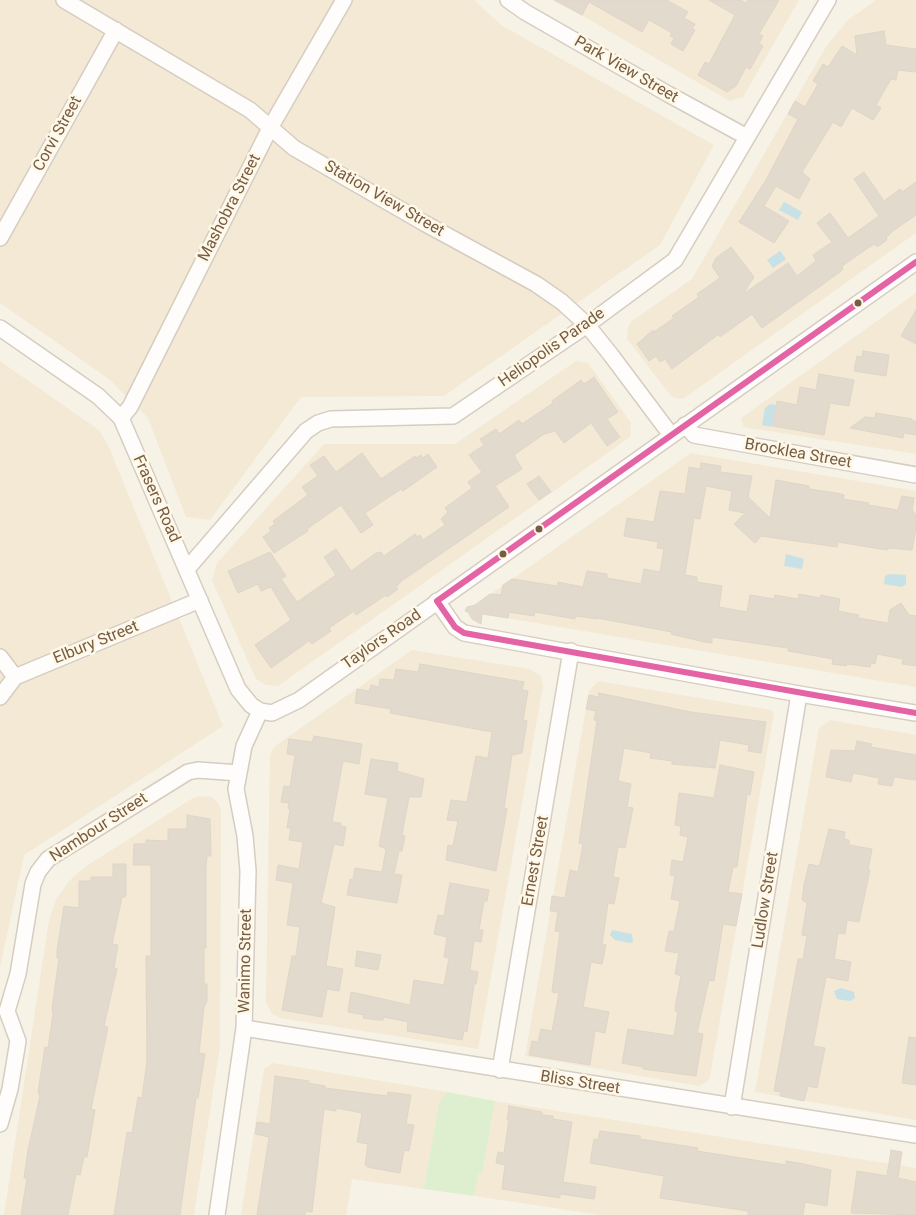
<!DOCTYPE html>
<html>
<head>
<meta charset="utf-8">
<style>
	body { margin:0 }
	canvas { display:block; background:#f7f2e6 }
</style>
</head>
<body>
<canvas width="916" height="1215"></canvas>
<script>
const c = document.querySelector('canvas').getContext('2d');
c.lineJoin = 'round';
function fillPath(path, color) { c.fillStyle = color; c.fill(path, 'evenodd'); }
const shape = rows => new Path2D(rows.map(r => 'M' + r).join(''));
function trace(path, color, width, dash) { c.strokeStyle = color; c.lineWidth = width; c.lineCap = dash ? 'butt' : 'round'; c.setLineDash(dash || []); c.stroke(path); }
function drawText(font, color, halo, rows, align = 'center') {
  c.font = font + ' Roboto,sans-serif'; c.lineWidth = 5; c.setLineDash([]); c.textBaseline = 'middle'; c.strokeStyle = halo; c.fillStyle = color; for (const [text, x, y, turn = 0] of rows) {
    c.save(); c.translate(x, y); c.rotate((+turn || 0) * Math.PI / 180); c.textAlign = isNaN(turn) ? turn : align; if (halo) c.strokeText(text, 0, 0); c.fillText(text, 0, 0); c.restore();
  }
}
fillPath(shape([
	[0,0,474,0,501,25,714,145,660,245,444,396,301,397,210,520,186,517,148,418,109,379,0,303],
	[555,0,799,0,743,97,730,101],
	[876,0,916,0,916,233,683,399,672,397,627,339,628,327,632,321,692,279,827,45,848,20],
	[916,293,916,454,743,427,741,418],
	[0,361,99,430,108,445,223,726,24,855,0,967],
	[576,361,588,363,631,423,630,437,278,686,266,685,256,679,212,580,217,563,324,444,455,444],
	[691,453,916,491,916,687,477,613,475,605],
	[412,650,530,669,541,676,543,686,478,1049,280,1018,272,1014,266,1002,270,755,275,746],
	[598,681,771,710,774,713,710,1076,708,1081,699,1086,525,1056,589,691],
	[830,720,916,735,916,1120,755,1092,819,728],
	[201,796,211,797,218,802,221,811,220,1046,194,1215,4,1215,49,920,57,898,70,880,85,867,193,798],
	[273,1063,447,1092,439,1103,424,1189,352,1179,346,1215,241,1215,264,1069],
	[495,1101,916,1168,916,1215,601,1215,474,1196,479,1173,482,1173]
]), '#f3e9d5');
fillPath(shape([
	[447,1092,495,1101,482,1174,479,1173,474,1196,424,1189,439,1103]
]), '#deefcf');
fillPath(shape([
	[784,202,802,212,798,220,779,210],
	[780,251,786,259,773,268,767,260],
	[770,404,776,405,772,427,762,425,765,408],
	[786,554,804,559,802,569,784,566],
	[889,574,906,575,906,584,902,587,884,584,885,576],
	[612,930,632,934,633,942,630,943,615,940,610,935],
	[841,988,854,992,855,998,850,1001,837,999,834,991]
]), '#c7e1e7');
const building = shape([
	[554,0,667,0,688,12,684,18,695,24,692,29,695,30,683,51,671,44,674,38,670,36,672,33,649,20,642,32,589,2,582,15,554,0],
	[709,0,740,0,746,3,748,0,779,0,759,34,763,36,759,43,763,46,750,69,746,67,736,86,727,92,698,75,705,62,709,64,735,15,709,0],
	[884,31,886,45,916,49,916,72,898,70,896,80,891,79,876,105,881,108,873,120,852,108,841,127,833,122,802,172,810,179,799,199,776,186,764,206,789,221,774,243,739,222,766,180,798,119,788,114,795,101,805,107,818,84,813,81,823,64,828,67,842,46,857,55,855,36,884,31],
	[864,172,884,201,900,189,902,192,916,182,916,215,893,231,886,238,887,240,877,247,875,244,868,248,842,266,843,269,840,272,762,328,752,314,720,337,719,334,672,369,665,359,660,362,656,356,649,361,637,344,653,330,654,332,674,318,672,316,699,297,697,294,720,278,712,266,716,258,731,247,754,277,743,294,788,263,797,276,816,261,813,255,832,242,817,223,830,213,848,238,879,216,854,179,864,172],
	[916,310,916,344,901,336,916,310],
	[863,351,889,355,886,376,854,371,857,356,862,357,863,351],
	[819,374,854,380,849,406,830,403,824,435,773,426,777,401,797,405,800,387,816,390,819,374],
	[594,377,618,412,607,419,620,437,607,446,591,423,564,443,555,431,544,434,514,455,522,469,495,486,509,507,403,580,396,587,398,589,387,597,386,595,356,615,354,611,329,628,331,631,312,644,309,641,271,668,255,645,291,620,271,587,261,591,258,584,238,593,228,571,270,552,286,576,281,579,297,602,336,575,324,557,336,549,351,571,376,553,381,552,384,556,415,534,417,537,420,535,423,540,445,525,441,519,448,512,445,508,472,488,468,482,482,472,469,455,484,445,480,439,496,429,499,434,519,420,522,424,553,403,552,401,581,380,584,384,594,377],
	[876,413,912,419,912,421,916,421,916,435,904,433,903,438,850,428,865,417,875,418,876,413],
	[362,453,381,479,415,456,416,458,421,455,423,458,428,454,437,467,403,491,401,489,365,513,373,525,361,533,341,505,307,529,308,531,274,553,263,537,271,531,269,528,275,524,273,521,308,495,302,487,318,476,310,465,324,456,336,472,362,453],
	[701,463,721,466,720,472,752,476,748,497,770,518,776,480,809,486,809,489,837,493,844,495,843,499,869,503,868,505,898,510,902,496,914,498,912,510,916,515,916,528,912,550,888,548,887,550,838,542,837,547,761,536,755,543,734,524,745,513,729,510,732,491,706,486,700,519,694,518,685,575,697,577,697,582,722,586,719,607,747,612,750,595,774,599,775,595,798,599,799,594,820,598,821,595,840,599,838,611,859,615,858,618,888,623,890,610,901,603,909,615,916,616,916,666,902,664,903,659,877,654,875,664,871,663,870,667,847,664,846,666,832,664,833,659,788,651,788,648,712,637,712,643,704,642,671,634,672,632,597,618,597,619,575,616,575,619,535,612,534,616,509,612,508,618,482,614,481,624,472,619,468,612,465,611,467,607,475,605,490,594,501,595,503,585,512,579,557,586,558,582,583,587,587,571,607,574,607,578,641,584,644,569,660,572,664,549,657,548,658,542,624,536,627,518,654,522,660,491,685,494,689,467,700,469,701,463],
	[539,476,551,492,539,500,527,484,539,476],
	[420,664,524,682,522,690,528,691,523,720,527,721,522,753,512,755,504,808,507,809,496,871,446,860,448,845,453,846,458,821,447,820,451,800,467,802,476,756,488,758,492,732,390,713,391,709,355,703,357,689,369,691,371,685,379,687,380,679,394,680,396,669,418,672,420,664],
	[599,693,691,712,766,722,761,753,748,751,749,745,720,740,715,768,672,764,672,761,650,758,651,753,624,748,618,781,631,784,627,807,633,808,625,848,618,847,613,877,619,878,614,904,608,903,602,944,606,945,602,964,591,962,583,1007,609,1012,605,1033,595,1031,590,1065,529,1055,532,1041,538,1042,541,1029,552,1031,559,993,552,992,560,932,555,931,558,912,550,911,552,896,565,898,570,870,578,872,583,844,579,843,597,721,594,720,596,711,586,709,589,695,598,697,599,693],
	[314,736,362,744,359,764,343,761,332,822,341,823,341,826,346,827,343,846,334,844,321,903,335,907,326,966,343,969,339,991,327,989,322,1017,282,1010,292,956,296,956,300,927,287,925,293,883,276,880,278,865,299,869,303,842,289,840,291,828,287,828,290,809,288,808,289,803,281,802,284,786,290,787,295,755,287,754,289,739,312,742,314,736],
	[857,741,872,744,871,747,916,755,916,780,894,777,892,786,878,784,879,778,853,773,851,782,826,777,831,750,855,751,857,741],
	[371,759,398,763,397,771,424,779,421,797,409,797,402,835,405,836,402,851,399,851,394,874,402,875,397,903,347,895,350,879,353,880,355,868,382,872,386,849,379,846,388,798,365,794,371,759],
	[720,765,754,772,750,795,747,794,737,867,733,867,728,892,742,894,736,926,723,924,714,981,709,980,697,1033,703,1034,696,1076,643,1069,643,1067,622,1063,628,1029,674,1036,678,1012,675,1011,676,1002,681,976,675,974,679,953,665,951,669,931,674,931,680,901,671,899,675,876,670,875,672,860,683,862,688,837,680,835,681,826,675,825,679,793,714,798,720,765],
	[187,815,210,819,211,856,207,856,206,868,206,948,204,948,204,984,207,984,207,1001,204,1007,199,1053,205,1054,198,1098,196,1098,180,1215,114,1215,127,1132,132,1133,138,1097,142,1098,147,1061,146,956,151,956,151,865,133,865,134,844,146,844,146,840,168,841,168,829,187,829,187,815],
	[829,829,845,832,844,839,849,840,849,845,872,849,868,870,870,870,859,922,847,920,845,934,838,933,834,959,851,962,848,981,826,977,813,1046,825,1048,817,1088,808,1086,804,1101,780,1096,781,1092,774,1091,798,959,803,959,807,936,802,935,807,903,802,900,804,885,809,864,818,866,820,864,829,829],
	[113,864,126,864,126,894,125,897,122,897,112,944,118,945,114,968,117,969,104,1026,108,1027,91,1109,95,1110,87,1157,84,1157,80,1175,76,1174,68,1215,21,1215,27,1178,24,1178,28,1150,40,1096,38,1092,45,1047,48,1048,53,1014,52,1009,59,958,57,958,57,951,64,906,79,908,79,881,91,881,91,877,113,877,113,864],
	[450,883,489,890,487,901,484,901,479,930,483,930,481,942,474,941,470,970,478,972,476,984,474,984,467,1032,464,1031,462,1040,407,1031,408,1022,384,1017,383,1020,378,1020,363,1018,364,1015,348,1012,351,992,410,1005,414,980,444,985,449,958,444,957,447,937,434,934,438,915,444,916,450,883],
	[357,951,381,955,378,970,355,966,357,951],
	[909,1037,916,1038,916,1085,902,1083,909,1037],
	[275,1076,309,1081,308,1083,325,1086,325,1088,387,1096,388,1092,411,1095,406,1124,414,1125,409,1151,404,1150,400,1173,367,1167,368,1165,365,1165,368,1144,357,1142,362,1113,336,1108,336,1111,324,1109,312,1212,306,1211,305,1215,257,1215,269,1137,255,1134,257,1122,270,1124,275,1076],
	[509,1106,542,1112,542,1115,553,1116,553,1119,572,1122,563,1182,596,1187,594,1199,560,1194,560,1198,502,1189,505,1165,496,1163,498,1152,504,1153,509,1120,507,1120,509,1106],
	[600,1131,640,1136,640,1139,698,1148,697,1151,786,1165,786,1161,799,1163,831,1170,827,1206,805,1202,803,1215,748,1215,748,1211,660,1198,664,1176,590,1163,594,1139,598,1140,600,1131],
	[891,1150,902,1152,898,1178,916,1182,916,1215,851,1213,857,1171,887,1176,891,1150]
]);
fillPath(building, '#e3dace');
trace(building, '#e0d5c8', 1);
const minor = shape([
	[64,0,250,110,294,148,424,223,536,284,562,302,587,325,611,355,671,435],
	[508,0,525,12,668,94,747,137],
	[0,238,116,30],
	[0,328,98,396,121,418,238,689,251,705,260,711,272,713,299,700,916,262],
	[121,418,130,407,270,128,344,0],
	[685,425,694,435,916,475],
	[187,569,306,431,318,423,331,419,453,416,587,325,675,260,828,0],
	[437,601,455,627,464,633,799,694,916,713],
	[0,657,15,677],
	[0,697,15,677,200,600],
	[244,1028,916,1135],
	[500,1070,571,651],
	[732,1107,799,694],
	[0,1124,10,1089,18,1041,7,1011,18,974,33,884,38,872,48,859,188,772,198,770,239,773],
	[217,1215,244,1028,248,871,245,836,236,789,244,746,260,711]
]);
trace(minor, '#d6cdc1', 18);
trace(minor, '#fefdfb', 15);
trace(shape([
	[437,601,916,262],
	[437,601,455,627,464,633,916,713]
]), '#e463a4', 6);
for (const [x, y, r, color] of [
	[858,303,4.5,"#765c45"],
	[539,529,4.5,"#765c45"],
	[503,554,4.5,"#765c45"]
]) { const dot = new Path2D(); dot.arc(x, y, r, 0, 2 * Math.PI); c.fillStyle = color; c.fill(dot); trace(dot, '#fff8e7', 2); }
drawText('16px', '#765c45', '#fff8e7', [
	["Park View Street",626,70,30],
	["Corvi Street",58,134,-61],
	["Station View Street",384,199,30],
	["Mashobra Street",230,208,-63],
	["Heliopolis Parade",552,348,-35],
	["Brocklea Street",798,454,10],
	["Frasers Road",156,499,66],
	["Taylors Road",382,640,-35],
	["Elbury Street",96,643,-22],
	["Nambour Street",99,828,-33],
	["Ernest Street",536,861,-80],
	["Ludlow Street",766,900,-81],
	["Wanimo Street",246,961,-89],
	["Bliss Street",580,1083,9]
]);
</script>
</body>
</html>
